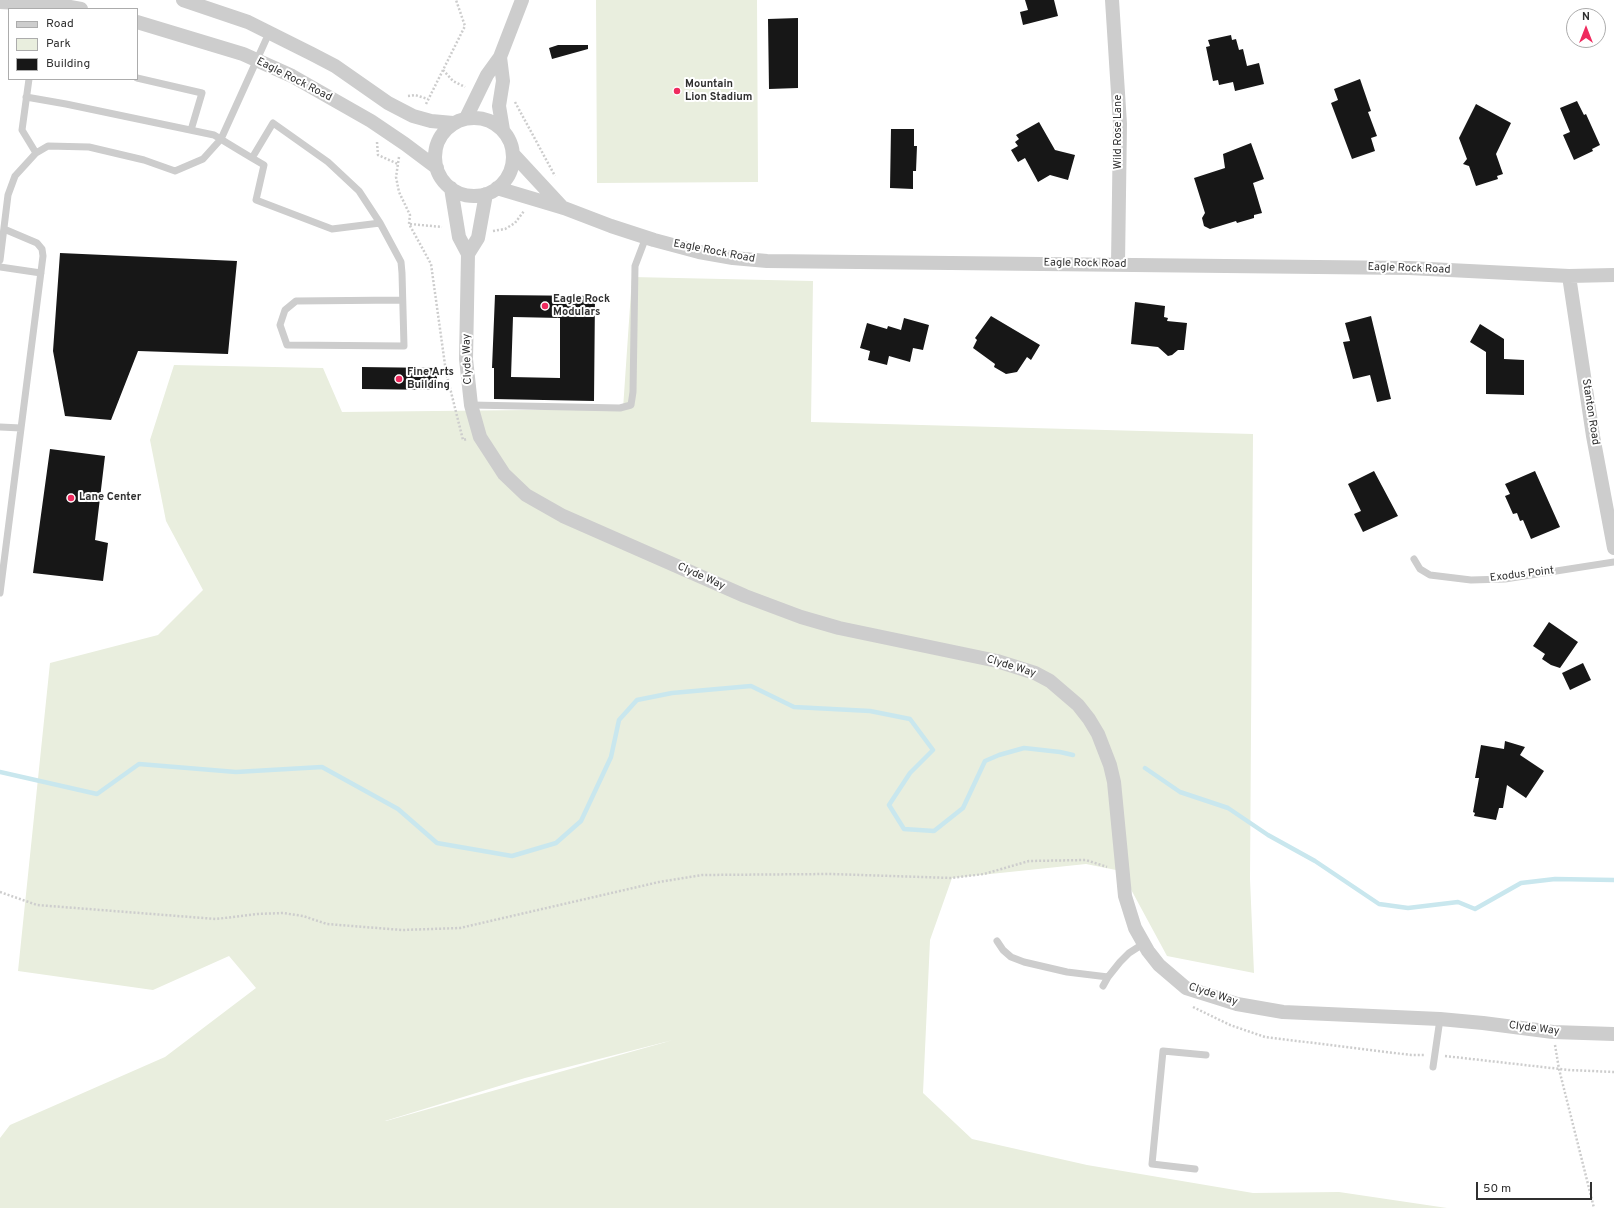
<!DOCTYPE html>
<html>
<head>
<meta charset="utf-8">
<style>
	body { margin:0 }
	#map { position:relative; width:1614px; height:1208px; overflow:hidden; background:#fff; font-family:Overpass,sans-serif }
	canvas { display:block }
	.legend { position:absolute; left:8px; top:8px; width:130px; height:72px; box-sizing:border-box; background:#fff; border:1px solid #acacac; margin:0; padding:5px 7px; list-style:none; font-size:12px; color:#303030 }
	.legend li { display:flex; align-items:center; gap:8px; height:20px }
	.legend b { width:20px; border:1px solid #acacac }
	.north { position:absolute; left:1566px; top:8px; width:40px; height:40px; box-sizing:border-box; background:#fff; border:1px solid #acacac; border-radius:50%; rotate:0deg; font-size:11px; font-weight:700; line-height:16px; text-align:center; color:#303030 }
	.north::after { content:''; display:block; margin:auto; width:14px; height:18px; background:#ef2a5e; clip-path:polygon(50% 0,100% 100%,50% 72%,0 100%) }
	.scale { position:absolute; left:1476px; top:1182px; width:116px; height:18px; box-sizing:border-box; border:2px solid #303030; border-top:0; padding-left:5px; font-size:12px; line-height:14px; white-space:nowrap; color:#303030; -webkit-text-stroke:3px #fff; paint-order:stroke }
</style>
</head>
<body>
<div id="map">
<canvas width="1614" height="1208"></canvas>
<ul class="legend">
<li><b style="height:5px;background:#cdcdcd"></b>Road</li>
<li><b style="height:11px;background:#e9eede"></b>Park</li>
<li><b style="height:11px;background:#171717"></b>Building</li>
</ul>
<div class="north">N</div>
<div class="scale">50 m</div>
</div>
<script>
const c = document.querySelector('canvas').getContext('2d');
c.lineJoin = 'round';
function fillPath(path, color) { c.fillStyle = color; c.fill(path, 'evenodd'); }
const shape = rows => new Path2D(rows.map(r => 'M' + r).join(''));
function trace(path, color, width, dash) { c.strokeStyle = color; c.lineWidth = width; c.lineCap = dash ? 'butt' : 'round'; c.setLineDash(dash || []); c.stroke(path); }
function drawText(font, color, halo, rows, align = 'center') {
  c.font = font + ' Overpass,sans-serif'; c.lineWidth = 4; c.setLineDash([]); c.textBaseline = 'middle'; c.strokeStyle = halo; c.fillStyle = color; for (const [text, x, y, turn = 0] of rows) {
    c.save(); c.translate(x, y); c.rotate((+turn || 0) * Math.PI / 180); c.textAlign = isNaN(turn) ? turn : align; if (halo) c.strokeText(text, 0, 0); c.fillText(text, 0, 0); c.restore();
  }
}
fillPath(shape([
	[596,0,757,0,758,182,597,183],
	[632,277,813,281,811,422,1253,434,1250,879,1254,973,1167,956,1121,871,1086,864,952,878,930,940,923,1093,972,1139,1087,1165,1253,1193,1339,1192,1447,1208,0,1208,0,1138,10,1125,165,1057,256,988,229,956,153,990,18,971,50,663,158,635,203,590,166,521,150,440,174,365,323,368,342,412,623,409],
	[673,1040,386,1121,385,1121,525,1078]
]), '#e9eede');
trace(shape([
	[1145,768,1180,792,1228,808,1268,835,1315,861,1379,904,1408,908,1458,902,1475,909,1521,883,1555,879,1614,880],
	[0,772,97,794,139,764,236,772,322,767,398,809,437,843,512,856,556,843,581,821,611,757,619,720,637,700,672,693,751,686,794,707,870,711,910,719,933,750,910,773,889,805,904,829,934,831,963,808,985,761,999,755,1024,748,1060,752,1073,755]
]), '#c9e7ee', 4.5);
fillPath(shape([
	[1025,0,1054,0,1058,16,1023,25,1020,12,1028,10],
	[798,18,798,88,769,89,768,19],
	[1231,35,1232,40,1236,39,1239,50,1243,49,1247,66,1259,63,1264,84,1235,91,1233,82,1219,85,1218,80,1213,81,1206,47,1210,46,1208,40],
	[558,45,588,45,588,49,552,59,549,48],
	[1360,79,1371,111,1368,112,1377,136,1371,138,1375,151,1352,159,1331,103,1338,100,1334,89],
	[1577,101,1584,115,1586,114,1600,145,1592,149,1593,151,1574,160,1563,135,1570,132,1560,108],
	[1476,104,1511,123,1496,154,1503,174,1497,176,1498,179,1476,186,1469,166,1463,164,1467,159,1459,138],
	[1039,122,1055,150,1075,155,1068,180,1050,175,1038,182,1025,158,1018,162,1011,150,1018,146,1015,142,1019,139,1016,135],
	[891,129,914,129,914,146,917,146,916,171,913,171,913,189,890,188],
	[1251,143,1264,179,1253,183,1262,213,1254,215,1254,218,1237,223,1236,221,1210,229,1204,226,1202,218,1205,213,1194,178,1225,168,1223,154],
	[60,253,237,261,228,354,138,351,111,420,65,416,53,351],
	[495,295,595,296,594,401,494,399,494,368,492,368],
	[513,317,560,318,560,378,511,377],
	[1135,302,1165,306,1164,317,1168,318,1167,321,1187,323,1184,350,1178,350,1172,355,1168,356,1158,347,1131,344],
	[991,316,1040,345,1031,360,1027,357,1017,372,1006,374,994,367,995,364,973,348,977,340,975,338],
	[1371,316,1391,399,1377,402,1370,375,1353,379,1343,342,1350,341,1345,323],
	[904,318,929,325,923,350,913,348,910,362,889,356,887,365,868,360,870,351,860,348,867,323,887,329,888,326,901,330],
	[1480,324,1504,339,1504,359,1524,360,1524,395,1486,394,1486,352,1470,342],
	[362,367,437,368,437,390,362,389],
	[50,449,105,456,95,540,108,543,103,581,33,573],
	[1374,471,1398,516,1363,532,1354,514,1361,511,1348,484],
	[1535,471,1560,527,1531,539,1523,520,1520,521,1517,513,1513,514,1505,496,1510,494,1505,484],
	[1549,622,1578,642,1560,668,1551,665,1542,659,1545,654,1533,646],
	[1583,663,1591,680,1570,690,1562,673],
	[1505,741,1525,747,1520,755,1544,771,1526,798,1507,785,1503,808,1499,808,1496,820,1474,816,1475,813,1473,812,1479,778,1475,778,1481,745,1504,749]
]), '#171717');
trace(shape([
	[443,70,453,81,465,87],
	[408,96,415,95,428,99],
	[515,102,555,176],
	[426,104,465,26,456,0],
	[377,142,378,155,398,164],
	[399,157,396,177,399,192,410,215,409,224,431,264,446,372,463,440,467,439],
	[410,224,442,227],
	[493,231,505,229,515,223,524,211],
	[0,892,37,905,216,919,257,914,283,913,303,916,327,924,402,930,460,928,659,882,702,875,831,874,952,878,984,874,1029,861,1086,860,1107,867],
	[1193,1007,1230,1025,1265,1037,1411,1055,1425,1055],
	[1555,1045,1559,1069,1594,1208],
	[1445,1056,1569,1070,1614,1072]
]), '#cdcdcd', 2.5, [2, 2]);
trace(shape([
	[137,78,202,93,191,130],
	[29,79,22,130,36,153],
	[26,97,66,104,214,135,237,149,252,158,264,165,256,200,332,229,380,223,359,191,328,162,273,123,252,158],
	[380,223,401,262,402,273,404,346,287,345,280,325,285,310,296,301,402,300],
	[0,260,8,195,15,176,36,153,48,146,89,147,144,160,175,171,203,159,221,139,269,33],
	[0,267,41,273],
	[471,405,620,408,631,405,633,392,635,266,646,237],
	[0,427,21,428],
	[1414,559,1420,569,1430,575,1471,580,1505,579,1614,562],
	[0,593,43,256,42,249,37,243,4,229],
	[997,941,1003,950,1011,957,1024,962,1067,972,1108,977],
	[1103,986,1108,977,1120,962,1129,953,1143,944],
	[1433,1067,1440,1019],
	[1195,1169,1152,1164,1163,1051,1206,1055]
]), '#cdcdcd', 7);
trace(shape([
	[183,0,248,22,312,54,335,66,388,103,413,116,431,121,453,123],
	[1112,0,1120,124,1118,264],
	[0,2,60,5,81,9],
	[137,22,243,54,292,76,371,121,405,144,437,168],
	[500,57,503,81,499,106,503,130],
	[466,118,487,75,500,57,522,0],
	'435 157a39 39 0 1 1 78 0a39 39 0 1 1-78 0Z',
	[513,154,563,208],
	[451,188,459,237,468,254,466,359,471,405,480,437,504,474,526,495,563,516,745,596,801,617,839,628,997,661,1035,673,1050,681,1078,705,1089,719,1098,734,1110,765,1114,782,1125,896,1135,928,1148,951,1159,965,1186,988,1237,1004,1283,1012,1440,1019,1483,1023,1553,1032,1614,1034],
	[497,188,564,208,611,226,654,240,699,252,733,258,767,261,1409,268,1569,276,1614,275],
	[468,254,478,238,486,194],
	[1569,276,1593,436,1614,548]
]), '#cdcdcd', 14);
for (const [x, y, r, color] of [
	[677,91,4,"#ef2a5e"],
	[545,306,4,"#ef2a5e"],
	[399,379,4,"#ef2a5e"],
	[71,498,4,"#ef2a5e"]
]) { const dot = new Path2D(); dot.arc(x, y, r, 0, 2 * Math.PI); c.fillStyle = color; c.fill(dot); trace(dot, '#fff', 1.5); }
drawText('11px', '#303030', '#fff', [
	["Eagle Rock Road",294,80,27],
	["Wild Rose Lane",1119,132,-90],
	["Eagle Rock Road",714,252,11],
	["Eagle Rock Road",1085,264,1],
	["Eagle Rock Road",1409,269,2],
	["Clyde Way",468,359,-92],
	["Stanton Road",1590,412,81],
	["Exodus Point",1522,575,-7],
	["Clyde Way",701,577,24],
	["Clyde Way",1011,667,17],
	["Clyde Way",1213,995,18],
	["Clyde Way",1534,1029,7]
]);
drawText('bold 11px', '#303030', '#fff', [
	["Mountain",685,85],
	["Lion Stadium",685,98],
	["Eagle Rock",553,300],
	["Modulars",553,313],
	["Fine Arts",407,373],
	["Building",407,386],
	["Lane Center",79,498]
], 'left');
</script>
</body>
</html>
